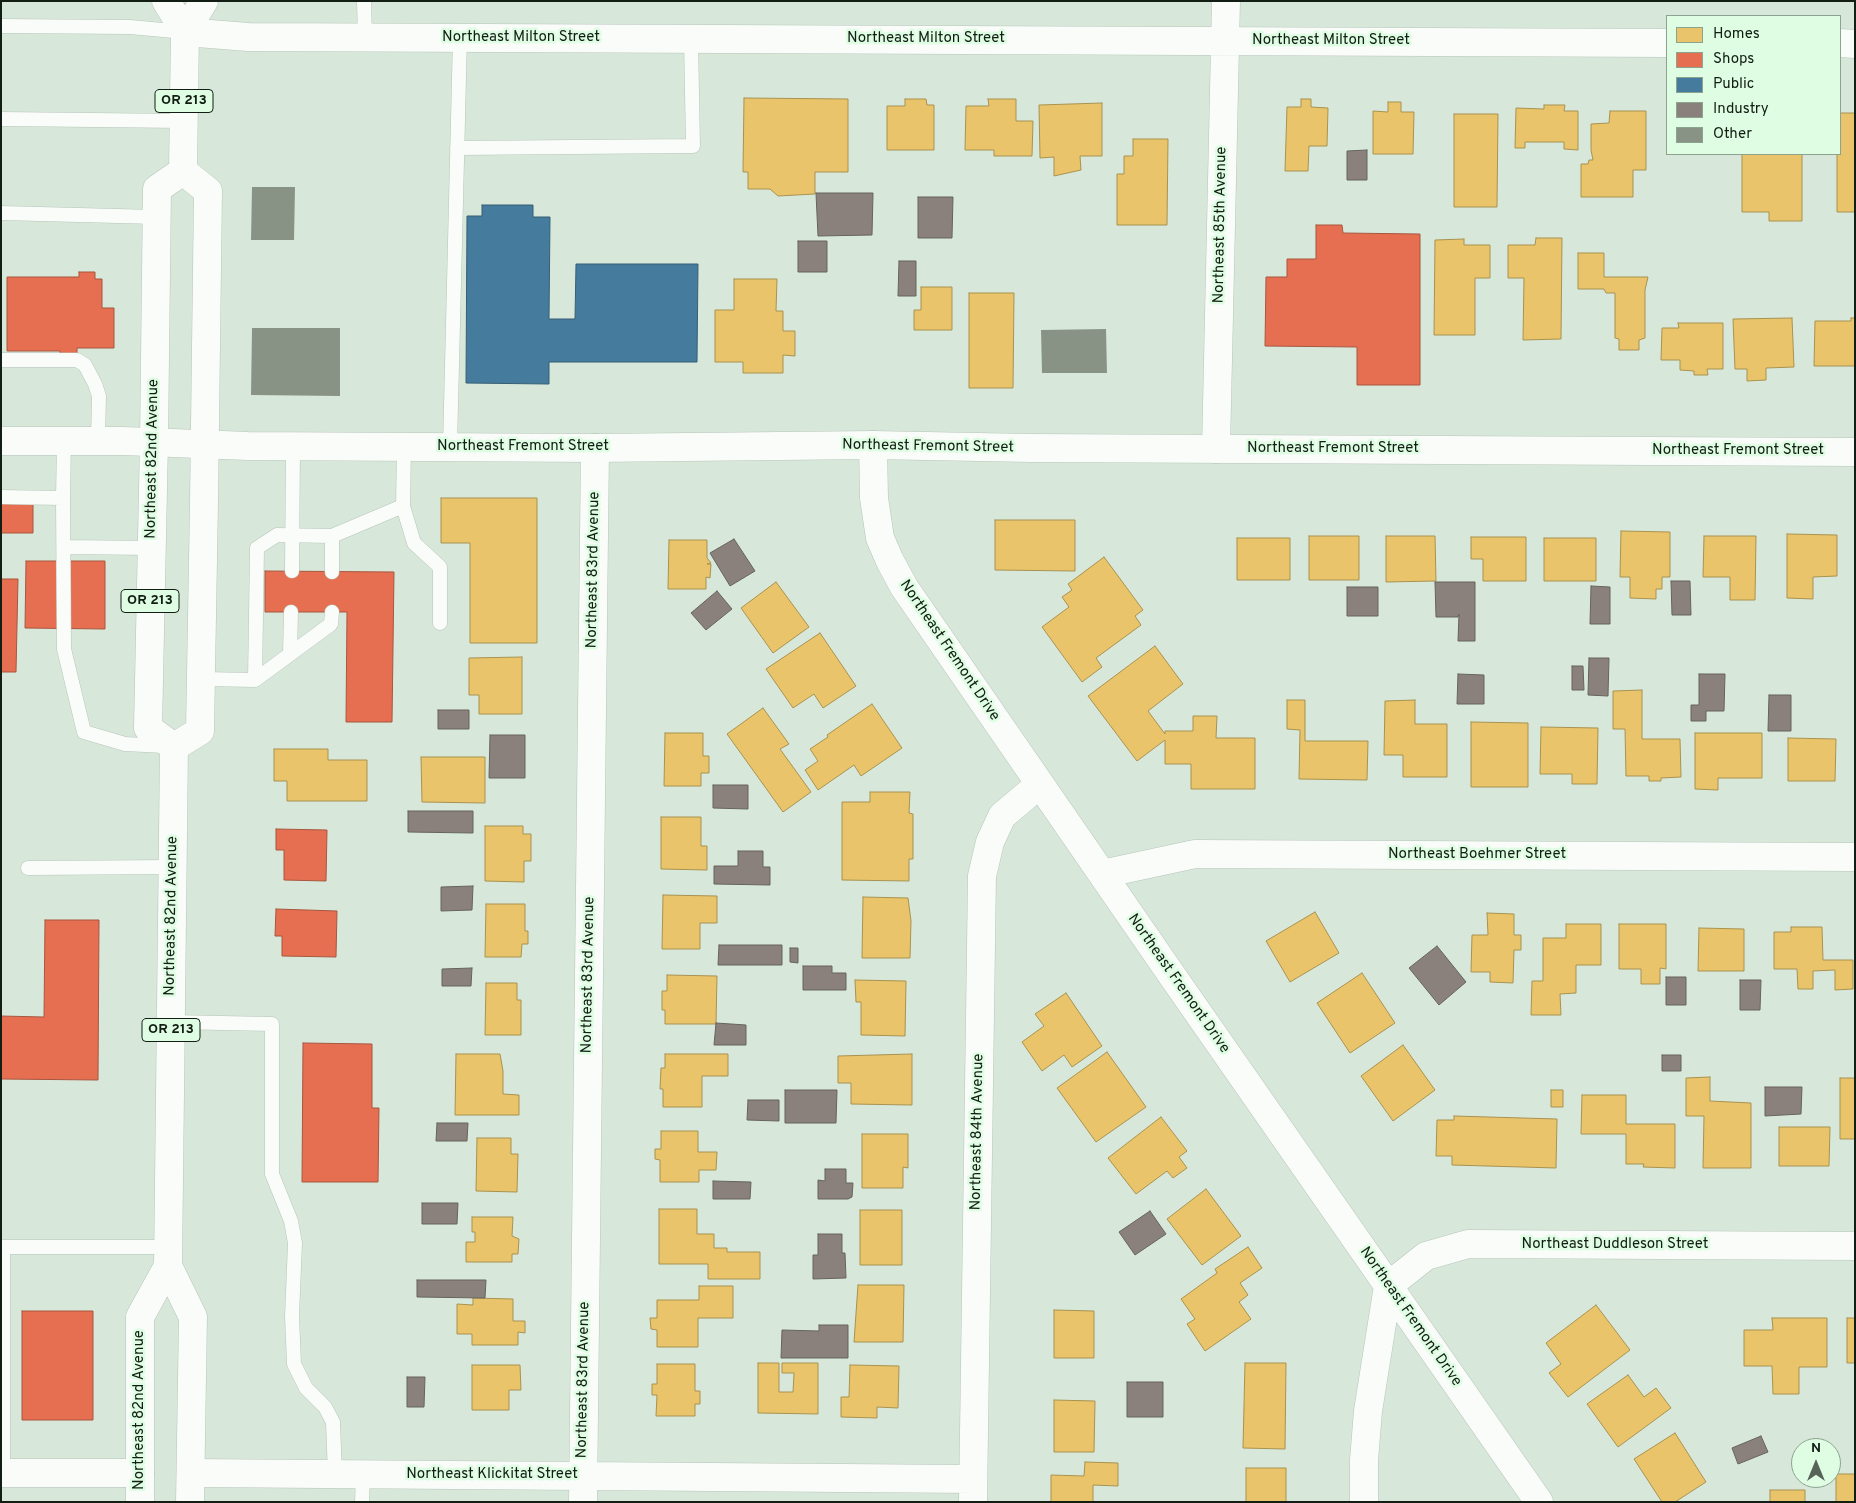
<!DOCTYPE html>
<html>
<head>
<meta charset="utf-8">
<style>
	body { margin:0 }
	#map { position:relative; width:1856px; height:1503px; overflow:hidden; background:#d7e8da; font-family:Overpass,sans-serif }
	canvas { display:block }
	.frame { position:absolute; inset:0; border:2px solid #121d14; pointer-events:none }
	.legend { position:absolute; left:1666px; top:15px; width:175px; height:140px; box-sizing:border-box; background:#defde2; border:1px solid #8ca390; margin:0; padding:6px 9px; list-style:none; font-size:15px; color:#121d14 }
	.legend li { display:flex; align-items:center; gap:10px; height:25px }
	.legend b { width:25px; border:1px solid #8ca390 }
	.north { position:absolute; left:1791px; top:1438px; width:50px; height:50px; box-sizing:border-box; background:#defde2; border:1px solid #8ca390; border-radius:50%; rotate:0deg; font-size:14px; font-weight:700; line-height:20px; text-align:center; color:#121d14 }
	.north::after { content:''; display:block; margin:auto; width:18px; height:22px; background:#576459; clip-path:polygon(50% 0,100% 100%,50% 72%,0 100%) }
</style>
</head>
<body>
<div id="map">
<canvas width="1856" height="1503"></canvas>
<div class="frame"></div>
<ul class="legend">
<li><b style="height:14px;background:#e9c46a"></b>Homes</li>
<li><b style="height:14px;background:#e76f51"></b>Shops</li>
<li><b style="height:14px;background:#457b9d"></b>Public</li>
<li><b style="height:14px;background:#8a817c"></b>Industry</li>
<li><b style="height:14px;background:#889386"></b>Other</li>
</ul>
<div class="north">N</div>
</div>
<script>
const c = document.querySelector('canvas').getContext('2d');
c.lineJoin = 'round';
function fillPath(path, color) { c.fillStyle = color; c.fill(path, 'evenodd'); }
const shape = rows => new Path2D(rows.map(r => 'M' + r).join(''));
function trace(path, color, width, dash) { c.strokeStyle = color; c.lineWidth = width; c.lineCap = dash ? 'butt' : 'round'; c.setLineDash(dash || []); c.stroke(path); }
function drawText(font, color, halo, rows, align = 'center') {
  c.font = font + ' Overpass,sans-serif'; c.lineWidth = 5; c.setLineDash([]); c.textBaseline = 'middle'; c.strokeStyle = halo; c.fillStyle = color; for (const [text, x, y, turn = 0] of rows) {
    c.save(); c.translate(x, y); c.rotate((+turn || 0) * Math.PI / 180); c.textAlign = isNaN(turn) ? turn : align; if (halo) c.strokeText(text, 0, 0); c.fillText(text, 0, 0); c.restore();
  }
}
const homes = shape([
	[744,98,848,99,848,172,815,172,815,194,778,196,770,189,748,189,748,172,743,172,744,98],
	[905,99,926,99,927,105,934,105,934,150,887,150,887,106,905,106,905,99],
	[988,99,1016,99,1016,121,1033,121,1032,156,994,156,994,150,965,150,966,106,989,106,988,99],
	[1301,99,1311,99,1311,107,1328,108,1327,146,1309,146,1308,171,1285,171,1287,107,1301,107,1301,99],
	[1388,102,1401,102,1401,112,1414,112,1413,154,1373,154,1373,111,1388,112,1388,102],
	[1102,103,1102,156,1080,156,1081,170,1054,176,1054,157,1040,158,1039,105,1102,103],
	[1544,105,1565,105,1564,111,1578,111,1578,150,1564,149,1564,142,1525,142,1525,148,1515,148,1516,108,1544,109,1544,105],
	[1610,111,1646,111,1646,170,1633,170,1633,197,1581,197,1581,164,1588,164,1589,160,1593,160,1591,150,1591,124,1609,123,1610,111],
	[1840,113,1855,113,1855,212,1837,212,1837,154,1840,154,1840,113],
	[1454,114,1498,114,1497,207,1454,207,1454,114],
	[1133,139,1168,139,1167,225,1117,225,1117,174,1124,174,1124,156,1133,156,1133,139],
	[1742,154,1802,154,1802,221,1769,221,1769,212,1742,212,1742,154],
	[1536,238,1562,238,1561,339,1523,340,1524,278,1508,278,1508,245,1535,245,1536,238],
	[1464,239,1464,245,1490,245,1490,278,1475,278,1475,335,1434,335,1435,240,1464,239],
	[1578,253,1604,253,1604,277,1648,277,1645,290,1645,338,1639,340,1639,350,1619,350,1619,339,1615,338,1615,293,1606,293,1604,289,1578,289,1578,253],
	[734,279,777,279,776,311,783,311,783,331,795,331,795,356,783,355,783,373,743,373,743,362,715,362,715,310,734,310,734,279],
	[921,287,952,287,952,330,914,330,914,310,921,310,921,287],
	[969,293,1014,293,1013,388,969,388,969,293],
	[1792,318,1794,367,1766,368,1766,380,1747,381,1747,369,1735,369,1733,319,1792,318],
	[1851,318,1855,318,1855,366,1814,366,1815,321,1851,321,1851,318],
	[1678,323,1723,323,1723,369,1707,369,1708,375,1694,375,1694,371,1680,370,1680,360,1661,360,1662,328,1679,328,1678,323],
	[441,498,537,498,537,643,470,643,470,543,441,543,441,498],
	[995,520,1075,520,1075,571,995,570,995,520],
	[1621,531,1670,532,1670,577,1662,577,1662,589,1656,589,1656,599,1630,598,1630,577,1620,577,1621,531],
	[1787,534,1837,535,1837,576,1813,577,1813,599,1787,598,1787,534],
	[1309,536,1359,536,1359,580,1309,580,1309,536],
	[1386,536,1435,536,1436,581,1386,582,1386,536],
	[1704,536,1756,536,1755,600,1730,600,1730,577,1703,577,1704,536],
	[1471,537,1526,537,1526,581,1483,581,1483,559,1471,559,1471,537],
	[1237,538,1290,538,1290,580,1237,580,1237,538],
	[1544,538,1596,538,1596,581,1544,581,1544,538],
	[669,540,707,540,707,558,711,563,707,564,711,564,710,578,706,577,706,589,668,589,669,540],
	[1104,557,1143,610,1135,616,1141,625,1096,658,1102,667,1082,682,1042,627,1069,607,1062,597,1072,590,1068,584,1104,557],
	[776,582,809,627,773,653,741,608,776,582],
	[820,633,856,686,823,708,814,694,793,708,766,669,820,633],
	[1155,646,1183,684,1148,711,1165,734,1165,731,1193,731,1193,716,1217,716,1216,738,1255,738,1255,789,1191,789,1191,764,1165,764,1165,740,1137,761,1088,696,1155,646],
	[522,657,522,714,479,714,479,695,469,695,469,658,522,657],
	[1642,690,1642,739,1680,739,1681,777,1661,778,1661,781,1649,781,1649,776,1626,776,1625,729,1613,729,1613,691,1642,690],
	[1287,700,1305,700,1305,741,1368,741,1367,780,1299,779,1300,730,1287,729,1287,700],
	[1415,700,1415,724,1447,724,1447,777,1403,777,1403,755,1384,755,1385,701,1415,700],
	[872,704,902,748,861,776,854,765,818,790,805,770,818,761,810,749,828,737,827,735,872,704],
	[763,708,789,744,780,749,811,792,783,812,727,734,763,708],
	[1471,722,1528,723,1528,787,1471,787,1471,722],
	[1541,727,1598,728,1597,784,1572,784,1572,774,1540,774,1541,727],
	[665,733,703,733,703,756,709,756,709,773,701,773,701,786,664,786,665,733],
	[1695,733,1762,733,1762,778,1718,778,1718,790,1695,789,1695,733],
	[1788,738,1836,739,1835,781,1788,781,1788,738],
	[274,749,328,749,328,760,367,760,367,801,287,801,287,781,274,781,274,749],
	[421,757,485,757,485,803,422,802,421,757],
	[870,792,910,792,909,813,913,814,913,859,909,859,909,881,842,880,842,802,870,802,870,792],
	[661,817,701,817,701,846,707,846,707,870,661,869,661,817],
	[485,826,523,826,523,834,531,834,531,861,524,861,524,882,485,881,485,826],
	[663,895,717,896,717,923,700,923,700,949,662,949,663,895],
	[863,897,908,898,911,921,910,958,862,958,863,897],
	[486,904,525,904,525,931,528,931,528,944,522,944,521,957,485,957,486,904],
	[1315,912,1339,953,1290,982,1266,941,1315,912],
	[1487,913,1514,914,1514,935,1521,935,1521,950,1514,950,1513,983,1490,982,1490,972,1471,972,1472,935,1488,935,1487,913],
	[1566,924,1601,924,1601,965,1576,965,1576,993,1560,994,1561,1015,1531,1015,1532,981,1543,981,1543,938,1566,938,1566,924],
	[1619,924,1666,924,1666,969,1660,968,1660,984,1641,984,1641,969,1619,969,1619,924],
	[1791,927,1822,927,1823,960,1853,960,1853,989,1835,990,1835,970,1813,971,1813,989,1798,989,1797,969,1774,969,1774,932,1791,932,1791,927],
	[1699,928,1744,929,1744,971,1698,971,1699,928],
	[1362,973,1395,1023,1350,1053,1317,1003,1362,973],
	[667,975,717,976,716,1024,665,1024,665,1010,662,1010,662,991,667,991,667,975],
	[855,980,906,981,905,1036,861,1035,861,1002,856,1002,855,980],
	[486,983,517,983,517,1000,521,1000,521,1035,485,1035,486,983],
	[1066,993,1102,1046,1072,1067,1064,1055,1042,1071,1022,1042,1044,1026,1035,1014,1066,993],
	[1403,1045,1435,1090,1393,1121,1361,1076,1403,1045],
	[1107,1052,1146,1107,1096,1142,1057,1088,1107,1052],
	[456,1054,500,1054,503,1071,503,1094,519,1095,519,1115,455,1115,456,1054],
	[665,1054,728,1054,728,1076,702,1076,702,1107,663,1107,663,1089,660,1089,661,1068,665,1068,665,1054],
	[912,1054,912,1105,851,1104,851,1083,838,1083,838,1056,912,1054],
	[1710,1077,1710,1101,1751,1103,1751,1168,1703,1168,1704,1116,1686,1116,1686,1078,1710,1077],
	[1840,1078,1855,1078,1855,1139,1840,1139,1840,1078],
	[1551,1090,1563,1090,1563,1107,1551,1107,1551,1090],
	[1582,1095,1626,1095,1626,1124,1675,1124,1675,1168,1643,1167,1644,1164,1626,1164,1626,1134,1581,1134,1582,1095],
	[1454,1116,1557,1119,1556,1168,1452,1165,1452,1156,1436,1156,1437,1120,1454,1120,1454,1116],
	[1161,1117,1187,1151,1179,1157,1187,1168,1173,1178,1167,1171,1136,1194,1108,1158,1161,1117],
	[1779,1127,1830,1127,1829,1166,1779,1166,1779,1127],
	[661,1131,698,1131,698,1152,717,1152,716,1170,699,1170,699,1182,660,1182,660,1160,655,1159,655,1149,661,1149,661,1131],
	[862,1134,908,1134,908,1168,903,1167,903,1188,862,1188,862,1134],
	[477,1138,511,1138,511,1154,518,1154,517,1192,476,1191,477,1138],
	[1206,1189,1241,1236,1202,1265,1167,1219,1206,1189],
	[659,1209,697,1209,697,1234,714,1234,714,1248,727,1248,727,1252,760,1252,760,1279,708,1279,708,1264,659,1264,659,1209],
	[860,1210,902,1210,902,1265,860,1265,860,1210],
	[472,1217,513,1217,512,1236,519,1239,518,1254,512,1254,512,1262,466,1262,466,1242,475,1242,475,1232,472,1232,472,1217],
	[1248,1247,1262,1268,1240,1283,1248,1295,1239,1302,1251,1319,1205,1351,1187,1324,1195,1319,1181,1299,1217,1273,1215,1269,1248,1247],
	[858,1285,904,1285,903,1342,854,1342,858,1285],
	[699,1286,733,1286,733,1318,698,1318,698,1347,657,1347,657,1330,651,1329,650,1318,657,1318,657,1300,699,1300,699,1286],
	[473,1298,513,1299,513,1321,525,1321,525,1333,518,1332,518,1345,472,1345,472,1334,457,1334,457,1304,473,1305,473,1298],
	[1596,1305,1630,1350,1568,1397,1549,1373,1561,1364,1546,1343,1596,1305],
	[1054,1310,1094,1311,1094,1358,1054,1358,1054,1310],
	[1772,1318,1827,1318,1827,1367,1799,1367,1799,1394,1773,1394,1772,1366,1744,1366,1744,1330,1773,1330,1772,1318],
	[1847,1318,1855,1318,1855,1363,1847,1363,1847,1318],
	[758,1363,779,1363,779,1392,793,1392,794,1373,782,1373,782,1363,818,1363,818,1414,758,1413,758,1363],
	[1245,1363,1286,1363,1285,1449,1243,1448,1245,1363],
	[657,1364,695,1364,695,1391,700,1391,700,1404,695,1404,695,1416,656,1416,657,1395,652,1395,652,1384,657,1384,657,1364],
	[472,1365,520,1365,521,1390,509,1390,509,1410,472,1410,472,1365],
	[850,1365,899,1366,898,1408,877,1407,877,1418,841,1417,841,1397,849,1397,850,1365],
	[1628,1375,1644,1397,1656,1388,1671,1408,1618,1447,1587,1404,1628,1375],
	[1054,1400,1095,1401,1094,1452,1054,1452,1054,1400],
	[1675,1433,1706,1482,1675,1502,1662,1502,1634,1459,1675,1433],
	[1085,1462,1118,1463,1118,1486,1093,1485,1093,1502,1051,1502,1051,1475,1084,1476,1085,1462],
	[1246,1468,1286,1468,1286,1502,1246,1502,1246,1468],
	[1836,1474,1855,1474,1855,1502,1836,1502,1836,1474],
	[1770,1490,1805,1490,1805,1502,1770,1502,1770,1490]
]);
fillPath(homes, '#e9c46a');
trace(homes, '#a89250', 1);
const shops = shape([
	[1316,225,1342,225,1343,233,1420,234,1420,385,1357,385,1357,347,1265,346,1266,277,1287,277,1287,259,1316,259,1316,225],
	[79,272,95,272,95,279,102,279,102,308,114,308,114,348,77,348,77,355,60,355,60,351,7,351,7,277,79,277,79,272],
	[1,492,33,493,33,533,1,533,1,492],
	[26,561,105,561,105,629,25,628,26,561],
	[265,571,394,572,392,722,346,722,347,612,265,612,265,571],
	[1,579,18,579,16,672,1,672,1,579],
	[276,829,327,830,326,881,284,880,284,850,276,850,276,829],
	[276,909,337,911,336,957,282,956,282,936,275,936,276,909],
	[45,920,99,920,98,1080,1,1079,1,1016,44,1017,45,920],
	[303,1043,372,1044,372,1108,379,1108,378,1182,302,1182,303,1043],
	[22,1311,93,1311,93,1420,22,1420,22,1311]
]);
fillPath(shops, '#e76f51');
trace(shops, '#a7563f', 1);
const public = shape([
	[482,205,533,205,533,217,550,217,549,319,575,319,576,264,698,264,697,362,549,362,549,384,466,383,467,216,482,216,482,205]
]);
fillPath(public, '#457b9d');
trace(public, '#365f74', 1);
const industry = shape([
	[1367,150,1367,180,1347,180,1347,151,1367,150],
	[816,193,873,193,872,235,818,236,816,193],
	[918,197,953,197,952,238,918,238,918,197],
	[798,241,827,241,827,272,798,272,798,241],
	[899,261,916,261,916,296,898,296,899,261],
	[734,539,755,571,730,586,710,553,734,539],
	[1671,581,1690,581,1691,615,1672,615,1671,581],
	[1435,582,1475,582,1475,641,1458,641,1459,614,1458,617,1436,617,1435,582],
	[1591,586,1610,587,1610,624,1590,624,1591,586],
	[1347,587,1378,587,1378,616,1347,616,1347,587],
	[717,591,732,609,706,630,691,613,717,591],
	[1589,658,1609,658,1608,696,1588,695,1589,658],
	[1572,666,1583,666,1584,690,1572,690,1572,666],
	[1458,674,1484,675,1484,704,1457,704,1458,674],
	[1699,674,1725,674,1724,711,1706,711,1706,721,1691,721,1691,705,1699,705,1699,674],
	[1769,695,1791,695,1791,731,1768,731,1769,695],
	[438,710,469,710,469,729,438,729,438,710],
	[490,735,525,735,525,778,489,778,490,735],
	[713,785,748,785,748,809,713,808,713,785],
	[408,811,473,811,473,833,408,832,408,811],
	[738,851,763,851,763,867,770,867,770,885,714,884,714,866,738,866,738,851],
	[473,886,472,910,441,911,441,887,473,886],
	[719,945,782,945,782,965,718,965,719,945],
	[1437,946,1466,982,1439,1005,1409,968,1437,946],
	[790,948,798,948,798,963,790,962,790,948],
	[803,966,832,966,832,973,846,973,846,990,803,990,803,966],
	[472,968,471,986,442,986,442,969,472,968],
	[1666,977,1686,977,1686,1005,1666,1005,1666,977],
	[1740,980,1761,980,1760,1010,1740,1010,1740,980],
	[716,1023,746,1025,746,1045,714,1045,716,1023],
	[1662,1055,1681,1055,1681,1071,1662,1071,1662,1055],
	[1765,1087,1802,1087,1801,1114,1765,1116,1765,1087],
	[785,1090,837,1090,836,1123,785,1123,785,1090],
	[748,1100,779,1100,779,1121,747,1120,748,1100],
	[437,1123,468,1123,467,1141,436,1141,437,1123],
	[825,1169,846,1169,846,1183,853,1183,852,1197,848,1199,818,1199,818,1180,825,1181,825,1169],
	[713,1181,751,1182,750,1199,713,1199,713,1181],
	[422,1203,458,1203,457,1224,422,1224,422,1203],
	[1150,1211,1166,1234,1135,1255,1119,1232,1150,1211],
	[818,1234,842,1234,842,1253,845,1253,846,1278,813,1279,813,1255,818,1255,818,1234],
	[417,1280,486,1280,485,1298,417,1297,417,1280],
	[819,1325,848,1325,848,1358,781,1358,782,1330,819,1331,819,1325],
	[407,1377,425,1377,424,1407,407,1407,407,1377],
	[1127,1382,1163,1382,1163,1417,1127,1417,1127,1382],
	[1761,1436,1768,1452,1738,1464,1732,1448,1761,1436]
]);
fillPath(industry, '#8a817c');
trace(industry, '#66635d', 1);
fillPath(shape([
	[252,187,295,187,294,240,251,240],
	[252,328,340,328,340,396,251,395],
	[1106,329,1107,373,1042,373,1041,330]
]), '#889386');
const service = shape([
	[364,1,365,37],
	[1,26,130,27,185,32],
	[1,119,184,121],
	[457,148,693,146,691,39],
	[1,213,156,217],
	[1,360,77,360,85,365,95,384,99,396,98,441],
	[450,447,460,37],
	[1,497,63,498,64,441],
	[63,498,64,649,84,732,125,744,165,746],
	[403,506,414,543,440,567,440,623],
	[332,536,403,506,404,447],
	[64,547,152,548],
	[292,571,293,446],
	[290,654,291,612],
	[201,679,255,680,331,624,332,612],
	[255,680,257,548,277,535,332,536,332,572],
	[28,868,173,867],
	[171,1022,272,1024,272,1174,291,1221,295,1243,292,1316,294,1364,306,1388,325,1407,333,1422,335,1475],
	[3,1473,3,1247,168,1247],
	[362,1502,363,1475]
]);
const minor = shape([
	[185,32,248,37,1667,43],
	[1840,43,1855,44],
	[873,445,874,498,880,538,890,561,904,587,1171,974,1539,1502],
	[1216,449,1226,1],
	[1102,874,1195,854,1855,857],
	[1,1473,140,1473],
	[191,1473,973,1479],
	[583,1502,595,448],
	[973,1502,982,876,990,842,1002,816,1040,784],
	[1364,1502,1364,1460,1368,1411,1388,1286,1426,1256,1468,1244,1855,1246]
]);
const tertiary = shape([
	[1,441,123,441,248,446,595,448,873,445,1031,448,1855,452]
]);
const primary = shape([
	[166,1,185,32],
	[183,171,185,32,204,1],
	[174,747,168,1266,193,1317,190,1502],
	[174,747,148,728,154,442,157,189,183,171],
	[174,747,200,731,204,502,208,191,183,171],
	[140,1502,140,1317,168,1266]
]);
trace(service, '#b7c4b9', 15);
trace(minor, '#b7c4b9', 29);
trace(tertiary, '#b7c4b9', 29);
trace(primary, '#b7c4b9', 29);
trace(service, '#f9fcf9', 14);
trace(minor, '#f9fcf9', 28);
trace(tertiary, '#f9fcf9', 28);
trace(primary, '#f9fcf9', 28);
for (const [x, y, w] of [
	[184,101,58],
	[150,601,58],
	[171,1030,58]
]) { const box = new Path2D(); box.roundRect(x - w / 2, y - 11.5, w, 23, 4); c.fillStyle = '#defde2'; c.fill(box); trace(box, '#121d14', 1); }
drawText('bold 14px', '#121d14', null, [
	["OR 213",184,101],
	["OR 213",150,601],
	["OR 213",171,1030]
]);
drawText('15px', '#121d14', '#defde2', [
	["Northeast Milton Street",521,38],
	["Northeast Milton Street",926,39],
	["Northeast Milton Street",1331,41],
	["Northeast 85th Avenue",1221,225,-89],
	["Northeast Fremont Street",523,447],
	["Northeast Fremont Street",928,447,1],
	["Northeast Fremont Street",1333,449],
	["Northeast Fremont Street",1738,451],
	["Northeast 82nd Avenue",153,459,-89],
	["Northeast 83rd Avenue",594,570,-89],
	["Northeast Fremont Drive",949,651,56],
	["Northeast Boehmer Street",1477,855],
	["Northeast 82nd Avenue",172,916,-89],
	["Northeast 83rd Avenue",589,975,-89],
	["Northeast Fremont Drive",1178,984,55],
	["Northeast 84th Avenue",978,1132,-89],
	["Northeast Duddleson Street",1615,1245],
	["Northeast Fremont Drive",1410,1317,55],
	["Northeast 83rd Avenue",584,1380,-89],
	["Northeast 82nd Avenue",140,1410,-90],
	["Northeast Klickitat Street",492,1475]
]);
</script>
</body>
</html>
